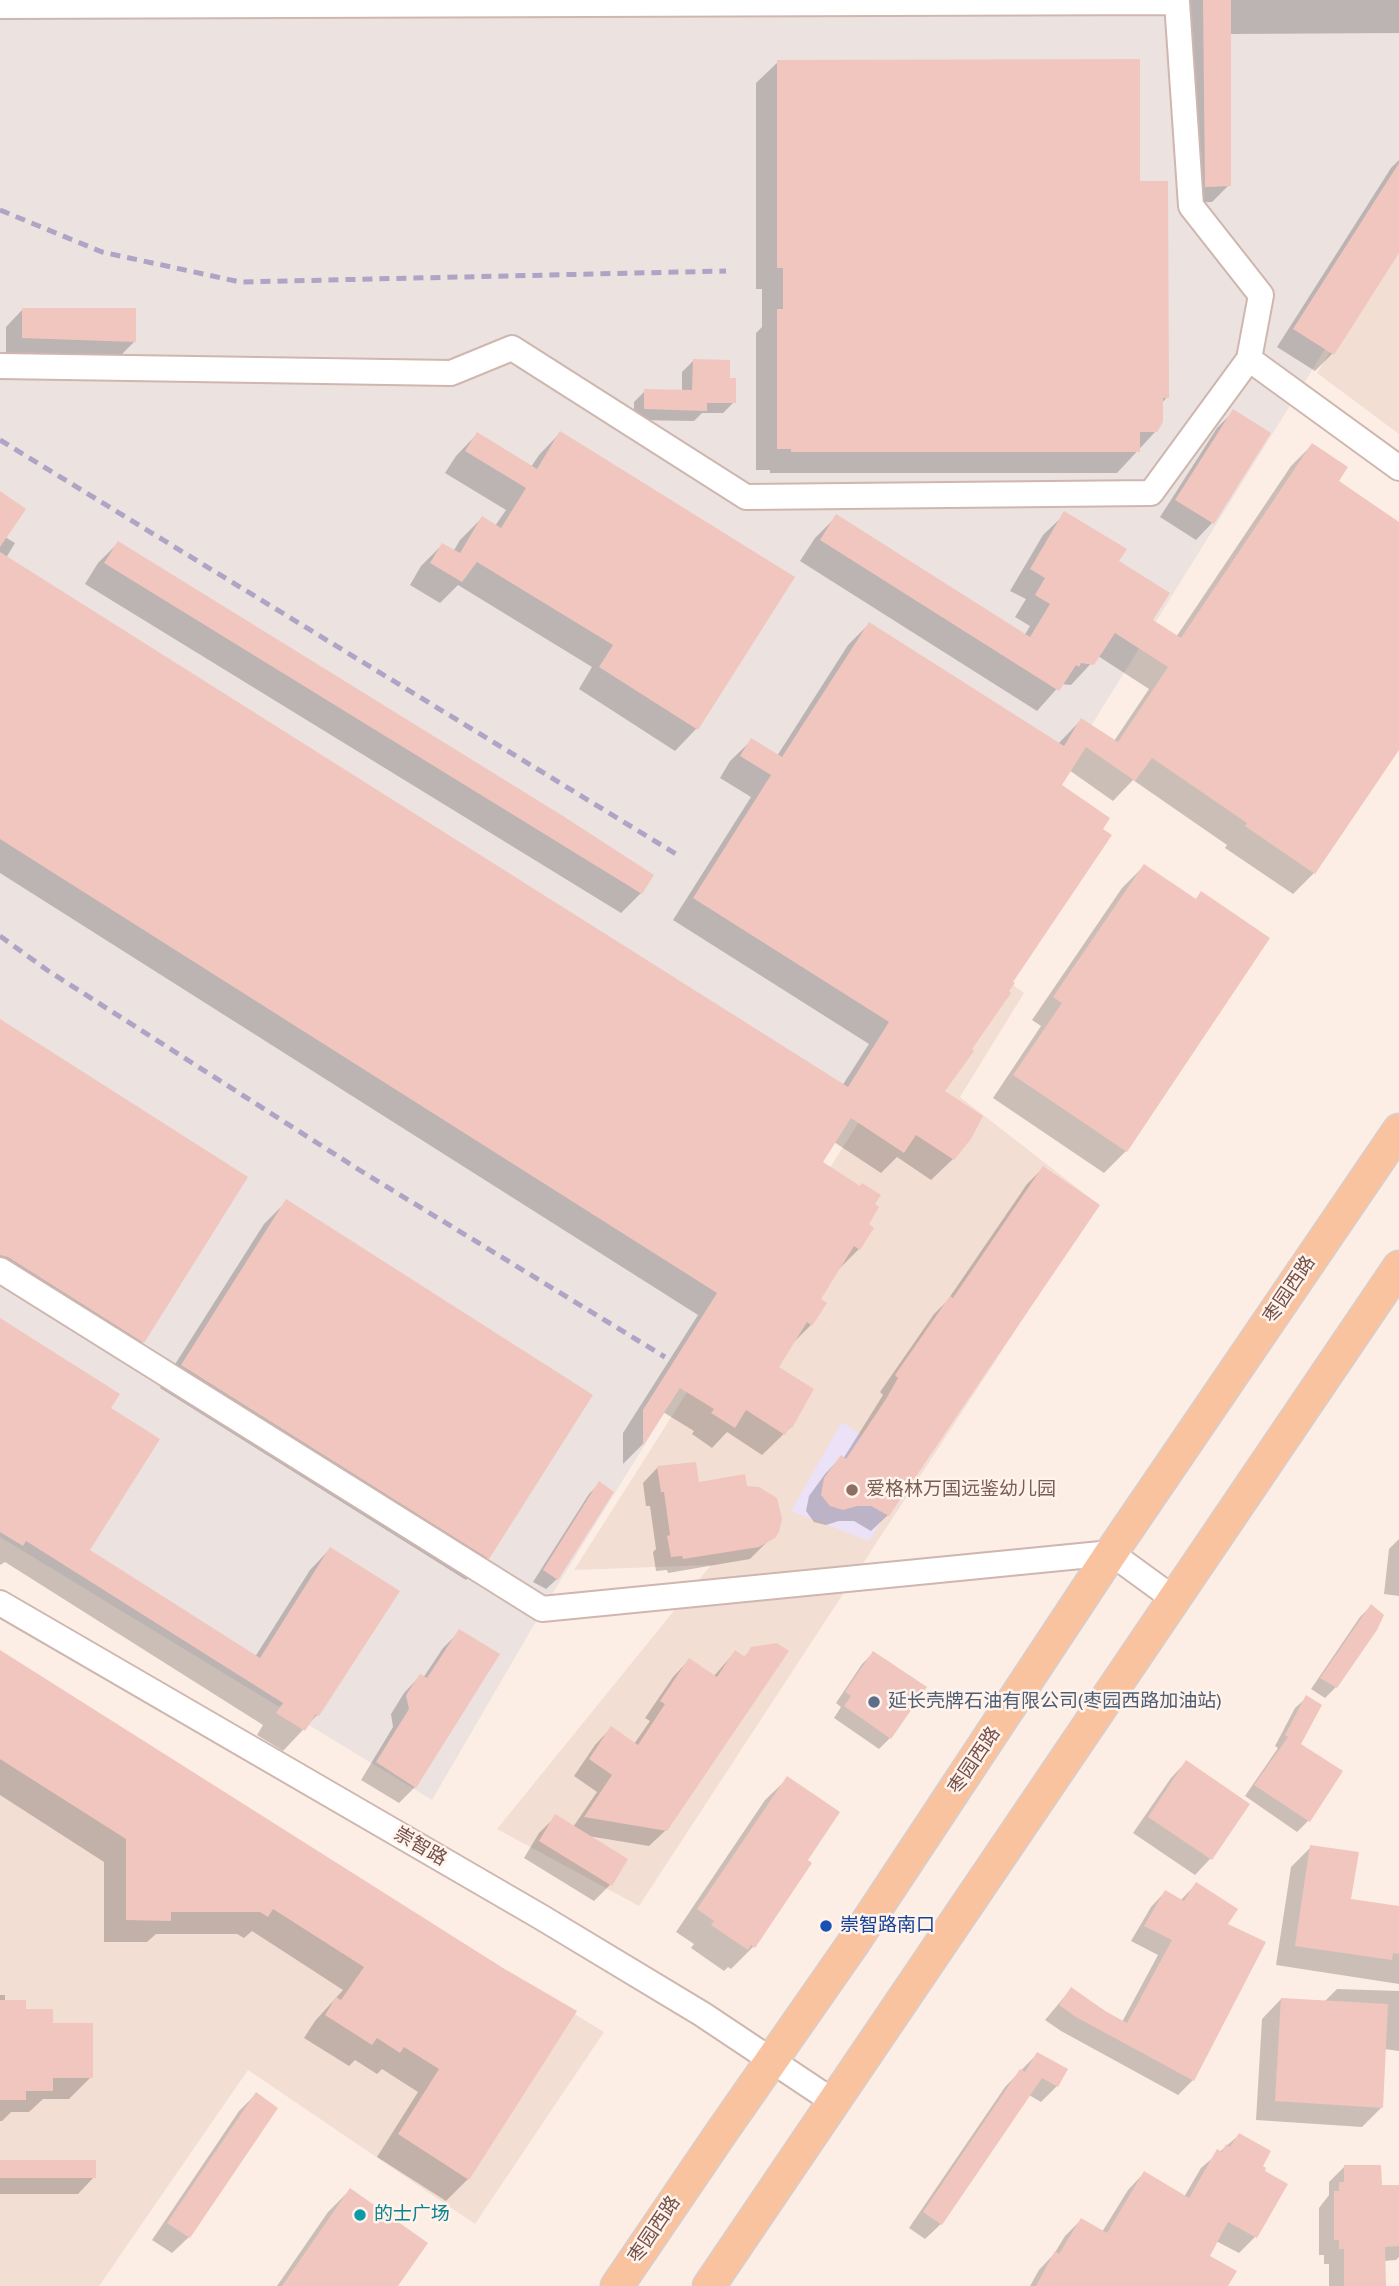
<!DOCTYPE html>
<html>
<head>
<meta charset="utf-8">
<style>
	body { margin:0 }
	canvas { display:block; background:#fceee5 }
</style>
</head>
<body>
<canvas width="1399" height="2286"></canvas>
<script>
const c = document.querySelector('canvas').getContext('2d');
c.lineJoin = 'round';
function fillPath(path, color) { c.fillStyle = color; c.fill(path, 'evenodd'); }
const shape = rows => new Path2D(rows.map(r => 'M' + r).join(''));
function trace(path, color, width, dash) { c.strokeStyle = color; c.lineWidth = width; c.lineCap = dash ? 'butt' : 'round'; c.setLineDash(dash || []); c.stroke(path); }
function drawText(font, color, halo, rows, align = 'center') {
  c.font = font + ' "Archivo Narrow","Noto Sans SC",sans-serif'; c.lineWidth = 5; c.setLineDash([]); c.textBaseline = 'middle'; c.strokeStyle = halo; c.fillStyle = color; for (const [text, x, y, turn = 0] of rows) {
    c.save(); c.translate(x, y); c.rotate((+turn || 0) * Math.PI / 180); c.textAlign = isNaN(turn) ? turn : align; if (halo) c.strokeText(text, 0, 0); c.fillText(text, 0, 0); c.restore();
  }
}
fillPath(shape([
	[1399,241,1399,434,1317,373],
	[967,952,1024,993,960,1097,1098,1204,639,1906,497,1829,711,1565,574,1570],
	[0,1664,604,2032,475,2224,248,2070,99,2286,0,2286]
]), '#f3ded4');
fillPath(shape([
	[0,0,1399,0,1399,230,549,1599,432,1800,0,1537]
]), '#ece2df');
fillPath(shape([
	[842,1422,913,1470,869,1541,791,1511]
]), '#ebe2f8');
fillPath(shape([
	[1188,0,1399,0,1399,33,1229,34,1229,185,1212,202,1188,203],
	[778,62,1138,183,1167,397,1162,403,1156,431,1117,473,770,473,770,470,756,470,756,333,762,327,762,289,756,289,756,83],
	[1399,160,1399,249,1332,354,1315,371,1277,347,1391,168],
	[22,310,135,341,118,358,6,354,6,327],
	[693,361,728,380,734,402,723,413,702,413,694,421,634,420,634,402,645,391,682,392,682,372],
	[1234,411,1269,434,1212,523,1196,540,1160,517,1217,428],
	[560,433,792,578,696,729,675,751,579,689,592,667,458,585,440,603,410,585,421,566,442,545,453,552,460,540,482,518,495,526,506,510,445,473,456,456,477,434,531,467,539,455],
	[1312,445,1336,481,1399,524,1399,747,1314,873,1293,894,1225,848,1227,845,1133,780,1113,801,1069,770,1059,785,1011,983,942,1091,969,1138,953,1159,931,1180,897,1157,881,1173,834,1142,821,1162,873,1205,859,1249,838,1270,819,1300,811,1325,789,1347,776,1367,791,1427,762,1455,727,1432,712,1448,692,1434,694,1431,663,1412,642,1445,623,1464,623,1433,698,1315,0,873,0,493,5,537,15,543,6,558,842,1086,869,1044,673,920,751,797,720,778,730,761,752,740,777,756,848,645,869,624,1058,744,1081,720,1114,741,1149,689,1098,656,1071,685,1061,684,1037,711,800,561,815,538,836,517,1024,636,1030,626,1015,617,1026,599,1010,591,1043,535,1065,514,1117,562,1151,620,1176,637,1291,466],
	[118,543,641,893,621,913,85,584,98,563],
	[1144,866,1195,900,1201,893,1126,1151,1104,1173,993,1098,1041,1026,1032,1020,1122,888],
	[0,1021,143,1341,122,1362,0,1286],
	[1043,1168,888,1515,871,1531,854,1521,839,1521,826,1525,814,1522,806,1511,809,1496,825,1474,841,1457,843,1459,883,1395,880,1392,934,1314,947,1301,1027,1184],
	[286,1202,488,1557,466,1580,160,1388,264,1224],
	[0,1320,109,1408,87,1550,255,1657,310,1570,330,1549,317,1715,283,1751,257,1735,263,1725,5,1562,0,1565],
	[657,1468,698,1484,745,1488,778,1531,750,1559,668,1573,667,1570,656,1571,653,1552,656,1549,650,1506,646,1506,643,1483],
	[599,1484,557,1579,546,1589,533,1582,589,1494],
	[1399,1539,1399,1596,1384,1594,1389,1549],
	[1371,1606,1336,1687,1325,1698,1311,1689,1360,1617],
	[460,1631,415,1787,399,1803,361,1780,393,1727,391,1714,404,1693,420,1676,423,1678,443,1648],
	[752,1649,666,1830,649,1846,588,1836,610,1885,594,1901,524,1858,539,1833,556,1816,573,1827,597,1792,574,1776,595,1745,611,1728,634,1744,650,1721,645,1718,673,1677,689,1660,713,1677,735,1652,743,1658],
	[0,1652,502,1970,468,2179,446,2201,377,2157,418,2092,382,2069,377,2074,355,2060,349,2066,304,2038,315,2021,343,1990,252,1931,244,1938,237,1934,156,1934,147,1942,104,1942,104,1862,0,1795],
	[873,1653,890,1738,879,1749,834,1718,841,1707,836,1703,862,1664],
	[1306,1698,1299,1744,1340,1772,1308,1821,1297,1832,1245,1796,1278,1748,1275,1746,1295,1708],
	[1186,1762,1248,1804,1210,1859,1195,1875,1133,1833,1171,1778],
	[788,1778,805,1861,753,1947,731,1969,728,1967,724,1971,691,1948,694,1944,676,1932,765,1800],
	[1311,1847,1349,1900,1399,1908,1399,1984,1276,1965,1291,1867],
	[1196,1884,1226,1924,1193,2080,1178,2095,1061,2031,1045,2020,1071,1989,1122,2022,1158,1955,1131,1941,1151,1907,1165,1892,1180,1901],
	[1337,1989,1399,1991,1399,2051,1384,2049,1382,2107,1362,2127,1256,2120,1262,2019,1281,1999,1324,2002],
	[0,1995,5,1995,5,2002,52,2025,91,2077,69,2099,43,2099,29,2112,11,2112,2,2121,0,2121],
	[1037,2054,1057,2086,1041,2102,1029,2095,941,2224,925,2239,909,2228,1005,2087],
	[256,2094,189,2237,172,2253,152,2240,239,2111],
	[1239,2135,1260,2167,1255,2237,1239,2253,1216,2241,1207,2256,1226,2286,1030,2286,1039,2270,1054,2254,1065,2236,1081,2220,1102,2232,1128,2190,1144,2173,1184,2197,1201,2168],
	[0,2162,94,2177,78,2194,0,2194],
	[1344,2167,1380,2187,1399,2187,1399,2257,1396,2260,1384,2261,1385,2286,1329,2286,1329,2264,1324,2264,1324,2255,1319,2255,1319,2208,1329,2195,1329,2182],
	[350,2190,395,2286,277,2286,328,2212]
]), '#0003');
fillPath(shape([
	[1203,0,1231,0,1231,186,1205,187],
	[1140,59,1140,181,1168,181,1169,398,1163,398,1163,422,1157,432,1140,432,1140,452,791,452,791,449,777,449,777,309,783,309,783,268,777,268,777,60],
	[1399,163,1399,253,1334,355,1293,329],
	[22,308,136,308,136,342,22,338],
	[693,359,730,360,730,378,736,378,736,403,707,403,707,411,644,409,644,389,692,390],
	[1233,409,1271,433,1214,524,1175,500],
	[560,431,795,577,698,730,599,667,613,645,477,562,462,582,430,563,442,543,460,553,482,516,501,528,526,488,465,451,477,432,537,469],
	[1312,443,1348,467,1339,481,1399,522,1399,750,1315,874,1245,826,1247,823,1152,758,1135,781,1086,747,1062,785,1110,818,1103,829,1112,835,1013,982,1015,983,1009,991,1011,993,972,1049,974,1051,945,1091,983,1116,971,1139,954,1160,916,1135,904,1153,851,1118,823,1162,860,1186,862,1183,881,1195,875,1204,879,1207,869,1224,874,1228,860,1250,854,1246,821,1299,827,1303,812,1326,807,1322,779,1367,814,1389,792,1428,790,1427,785,1435,746,1410,735,1428,711,1413,714,1409,680,1388,643,1446,643,1410,717,1293,0,839,0,552,848,1087,889,1022,693,898,771,775,740,756,751,738,782,757,869,622,1064,746,1081,718,1118,742,1168,667,1115,633,1094,665,1081,663,1079,667,1076,665,1059,691,820,540,836,514,1030,637,1050,604,1035,595,1045,578,1030,569,1064,511,1127,549,1119,561,1170,593,1153,620,1181,638],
	[0,491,26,509,0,547],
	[118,541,563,816,654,875,642,894,104,563],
	[1144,864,1196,899,1201,891,1270,938,1127,1152,1013,1075,1062,1003,1053,997],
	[0,1019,248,1177,144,1343,8,1257,0,1255],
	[1043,1166,1100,1205,889,1516,871,1506,857,1506,843,1510,830,1506,821,1495,824,1478,841,1455,846,1459,886,1399,898,1378,895,1375,950,1296,953,1298],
	[286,1199,593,1395,489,1559,181,1365],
	[0,1318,120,1394,111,1408,160,1439,90,1550,260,1658,330,1547,400,1591,319,1716,316,1714,305,1731,276,1713,283,1703,26,1541,23,1546,0,1532],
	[696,1462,699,1482,745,1474,747,1486,759,1487,777,1498,782,1519,779,1532,775,1538,759,1547,683,1559,682,1556,671,1557,667,1536,670,1535,664,1492,661,1492,657,1466],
	[599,1481,614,1492,558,1580,543,1570],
	[1371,1604,1384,1615,1377,1630,1337,1688,1320,1678],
	[459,1629,500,1654,416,1788,376,1762,409,1709,406,1696,408,1692,420,1674,427,1678],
	[777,1643,789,1651,667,1831,584,1817,612,1775,589,1759,611,1726,638,1745,665,1704,660,1701,689,1658,717,1677,735,1650,745,1657,751,1647],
	[0,1650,503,1968,577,2011,469,2180,398,2134,439,2069,404,2047,400,2053,377,2038,372,2045,325,2015,336,1997,341,2000,364,1967,273,1909,268,1917,260,1912,171,1912,171,1921,126,1920,126,1839,0,1759],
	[873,1651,927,1687,891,1739,844,1706,851,1696,845,1692],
	[1306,1695,1322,1705,1301,1744,1343,1771,1310,1822,1254,1785,1288,1737,1285,1735],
	[1186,1760,1250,1804,1212,1860,1148,1817],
	[787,1776,840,1812,808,1860,812,1863,755,1948,751,1945,748,1950,711,1925,714,1921,697,1909],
	[555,1814,628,1859,612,1886,539,1841],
	[1310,1845,1359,1852,1351,1899,1399,1906,1399,1954,1393,1953,1392,1960,1295,1946],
	[1196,1882,1238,1909,1228,1924,1266,1942,1194,2081,1076,2017,1059,2005,1071,1987,1105,2011,1127,2023,1172,1940,1144,1926,1165,1890,1184,1901],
	[1281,1998,1388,2004,1383,2108,1275,2101],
	[0,2000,26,2000,26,2009,53,2009,53,2023,93,2023,93,2078,53,2078,53,2091,26,2091,26,2100,0,2100],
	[1037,2052,1068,2069,1058,2087,1042,2078,942,2225,923,2212,1020,2069,1025,2072],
	[256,2092,278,2108,190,2238,167,2223],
	[1239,2133,1271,2151,1263,2166,1266,2168,1265,2171,1288,2184,1257,2238,1228,2222,1210,2256,1237,2271,1228,2286,1036,2286,1055,2251,1059,2254,1081,2218,1107,2233,1144,2171,1189,2198,1217,2149,1222,2152,1226,2144,1230,2147],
	[0,2160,96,2160,96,2178,0,2178],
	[1344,2165,1381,2165,1382,2185,1399,2185,1399,2246,1385,2247,1386,2286,1344,2286,1344,2249,1339,2249,1339,2240,1334,2240,1334,2191,1339,2191,1339,2182,1344,2182],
	[350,2188,428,2243,398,2286,282,2286]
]), '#f1c6be');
const minor = shape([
	[0,6,1177,2,1191,206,1261,295,1249,359,1151,493,746,497,512,348,451,373,0,366],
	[1249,359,1399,468],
	[0,1270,542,1609,1111,1553,1174,1599],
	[0,1603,541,1917,702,2014,834,2102]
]);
const major = shape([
	[617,2286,721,2133,852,1945,1111,1553,1399,1130],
	[709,2286,1399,1267]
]);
trace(minor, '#cfb6af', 28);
trace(major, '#d8cecd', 35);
trace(minor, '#fff', 24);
trace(major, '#f9c39f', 32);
trace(shape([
	[0,210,102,252,240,282,726,271],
	[0,440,676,854],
	[0,936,47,970,361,1171,665,1357]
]), '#aea4c5', 5, [10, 7]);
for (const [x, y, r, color] of [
	[852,1490,7,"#8d6e63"],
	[874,1702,7,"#5c6f8a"],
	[826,1926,7,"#1a4fb4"],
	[360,2215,7,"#0f9aa8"]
]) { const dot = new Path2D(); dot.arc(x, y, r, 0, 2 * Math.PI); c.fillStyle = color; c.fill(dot); trace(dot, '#fff3eb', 2.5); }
drawText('19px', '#74504b', '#fff3eb', [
	["枣园西路",1290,1290,-56],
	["枣园西路",975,1761,-56],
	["崇智路",420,1847,30],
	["枣园西路",655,2230,-56]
]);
drawText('19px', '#785e54', '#fff3eb', [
	["爱格林万国远鉴幼儿园",866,1490]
], 'left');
drawText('19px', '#4e5e75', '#fff3eb', [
	["延长壳牌石油有限公司(枣园西路加油站)",888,1702]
], 'left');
drawText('19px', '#164399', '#fff3eb', [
	["崇智路南口",840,1926]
], 'left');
drawText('19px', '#0d838f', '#fff3eb', [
	["的士广场",374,2215]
], 'left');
</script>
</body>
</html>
